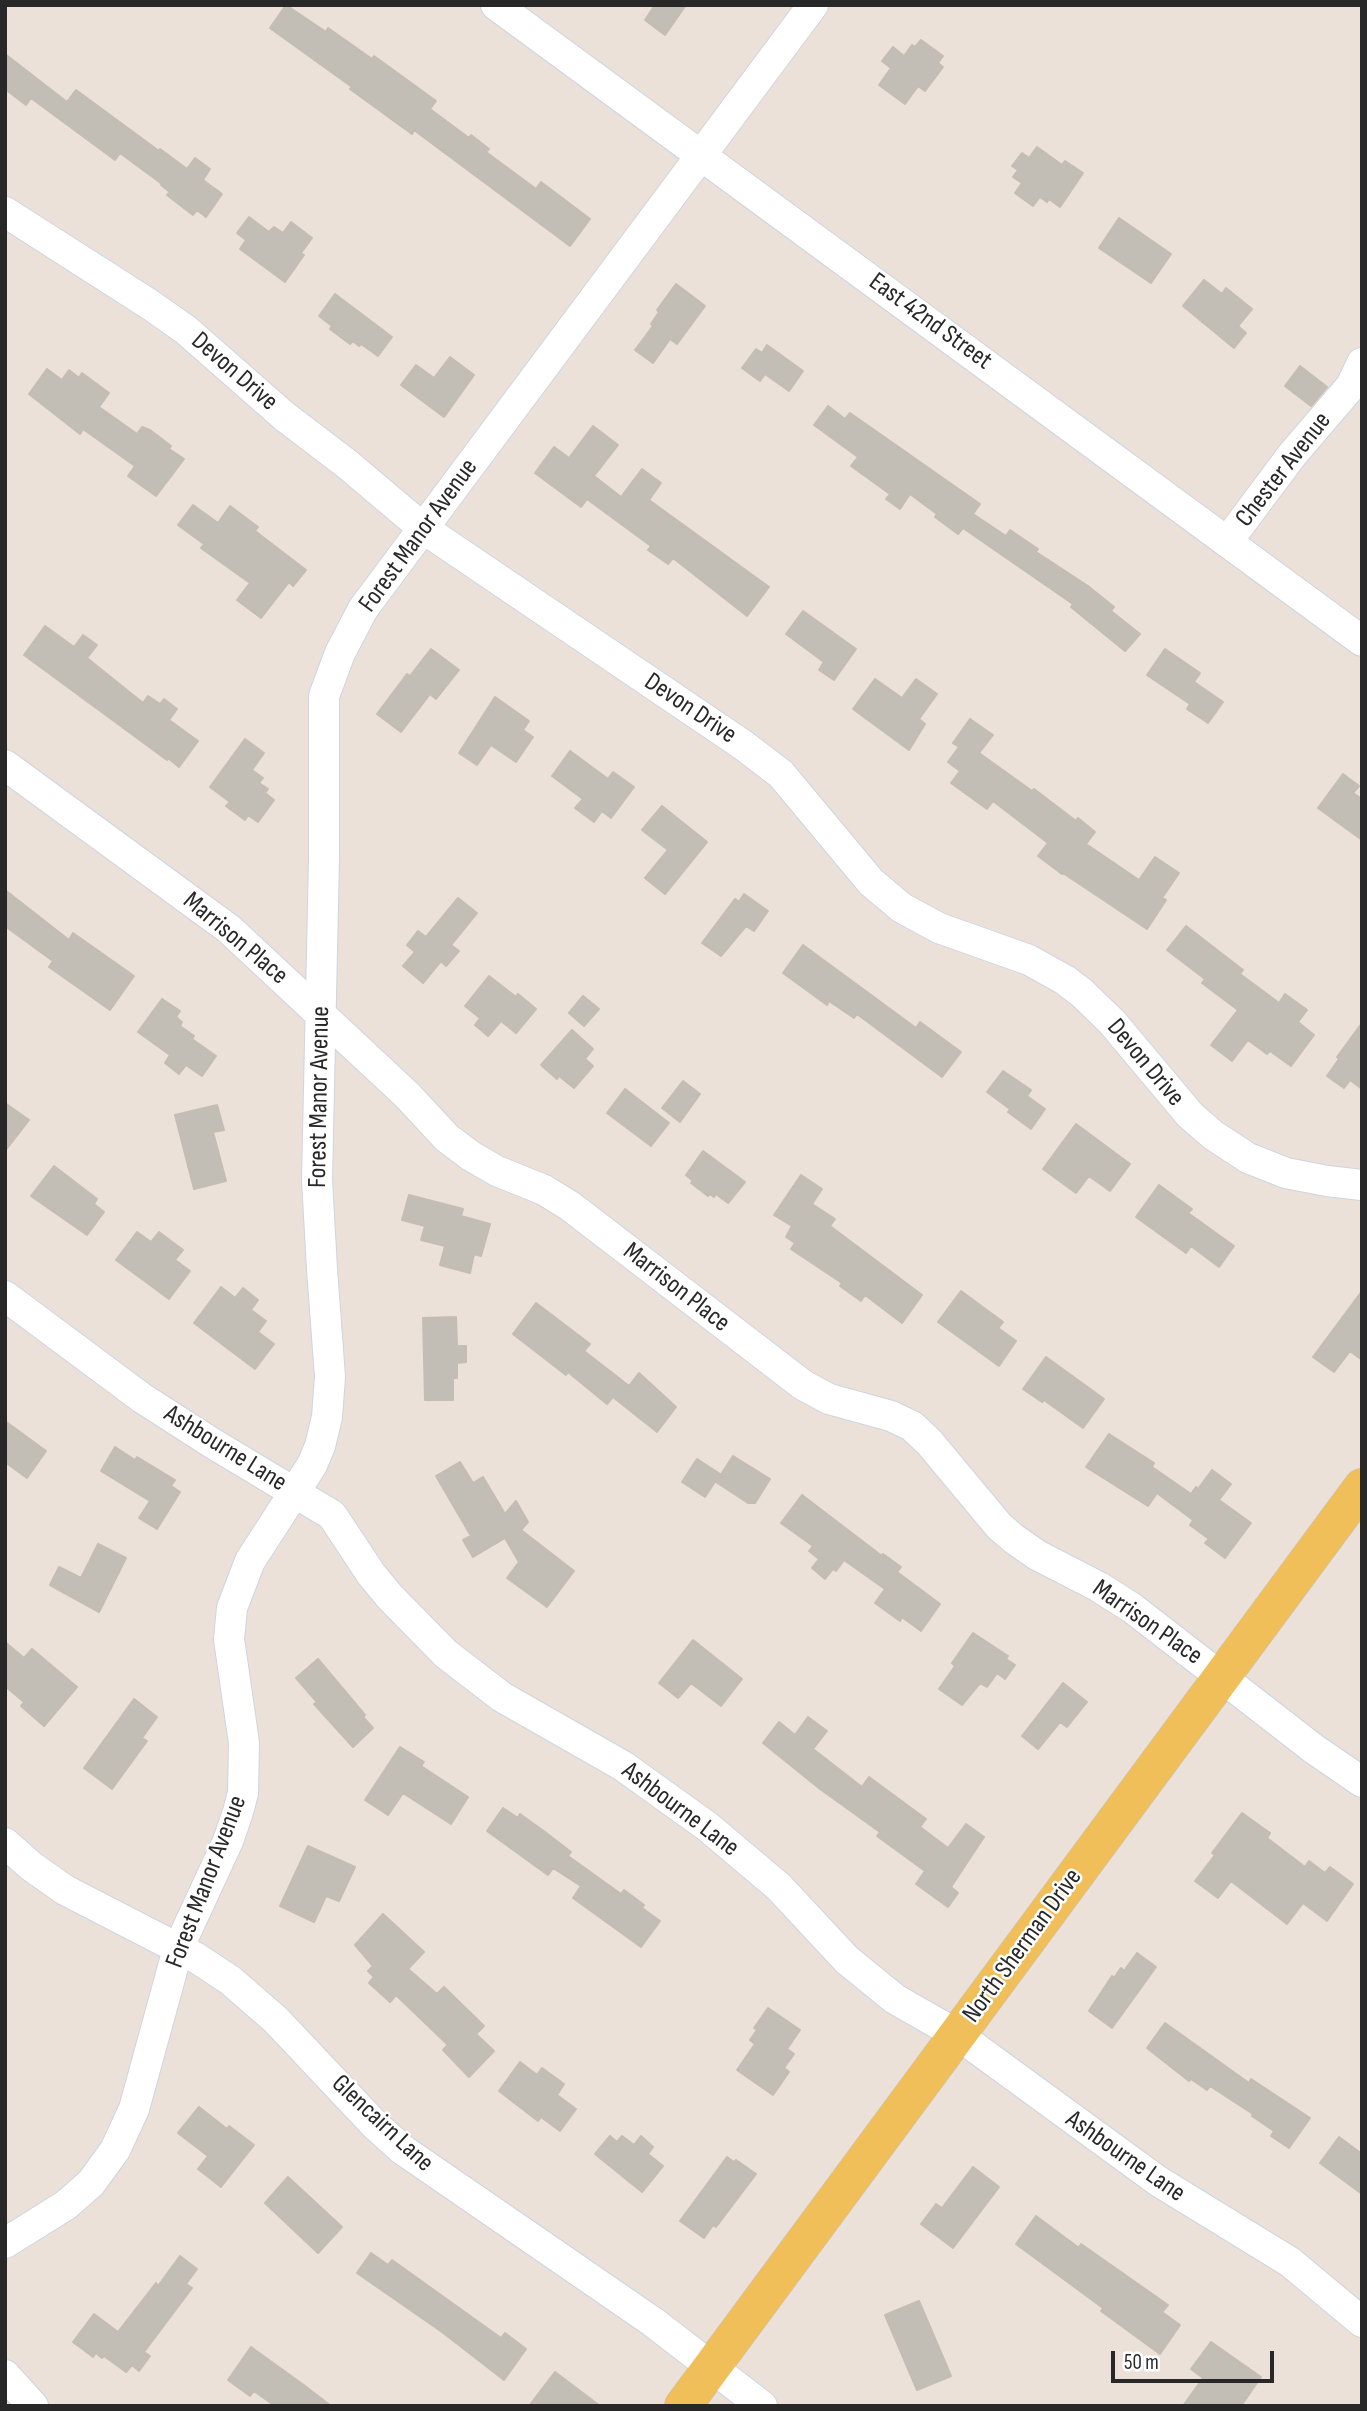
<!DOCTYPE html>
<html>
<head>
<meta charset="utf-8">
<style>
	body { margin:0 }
	#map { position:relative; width:1367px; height:2411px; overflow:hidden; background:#ebe1d9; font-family:"Sofia Sans Condensed",sans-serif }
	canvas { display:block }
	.frame { position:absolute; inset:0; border:7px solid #282828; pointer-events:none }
	.scale { position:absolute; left:1111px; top:2351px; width:163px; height:32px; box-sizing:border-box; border:4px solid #282828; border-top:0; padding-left:9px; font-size:21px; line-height:24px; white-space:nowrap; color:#282828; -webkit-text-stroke:5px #fff; paint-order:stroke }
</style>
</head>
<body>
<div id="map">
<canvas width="1367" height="2411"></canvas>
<div class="frame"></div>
<div class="scale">50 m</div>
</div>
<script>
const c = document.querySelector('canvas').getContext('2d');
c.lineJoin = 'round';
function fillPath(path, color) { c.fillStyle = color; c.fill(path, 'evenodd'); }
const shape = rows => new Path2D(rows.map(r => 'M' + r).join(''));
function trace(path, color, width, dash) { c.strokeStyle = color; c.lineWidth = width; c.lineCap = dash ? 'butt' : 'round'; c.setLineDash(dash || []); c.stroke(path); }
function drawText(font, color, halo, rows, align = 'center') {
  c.font = font + ' "Sofia Sans Condensed",sans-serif'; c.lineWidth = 5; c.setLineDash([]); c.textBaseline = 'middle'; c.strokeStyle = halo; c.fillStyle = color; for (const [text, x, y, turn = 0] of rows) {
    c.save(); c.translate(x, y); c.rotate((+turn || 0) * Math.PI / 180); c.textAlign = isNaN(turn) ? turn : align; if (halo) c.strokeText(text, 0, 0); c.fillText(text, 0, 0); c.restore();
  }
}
const building = shape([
	[286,5,326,32,328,28,372,59,374,56,436,101,430,109,469,138,471,135,489,149,486,152,536,189,541,182,590,219,570,246,414,130,412,134,350,89,352,87,270,28,286,5],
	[655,5,686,5,665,35,645,20,655,5],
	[921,40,943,56,938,63,943,67,925,91,918,86,905,104,879,85,891,68,882,61,893,47,904,56,912,45,915,47,921,40],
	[5,54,67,102,76,90,159,151,160,149,187,169,195,158,210,169,203,180,222,194,206,217,197,210,193,215,167,195,170,192,161,185,162,184,120,153,115,160,31,98,26,105,5,89,5,54],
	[1037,147,1062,165,1065,161,1083,173,1060,207,1049,199,1047,202,1040,197,1033,206,1015,193,1022,183,1013,177,1018,170,1012,166,1022,153,1029,158,1037,147],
	[249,217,269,232,274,227,283,233,291,222,312,238,301,253,304,255,285,282,240,249,246,240,237,233,249,217],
	[1119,218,1171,254,1151,283,1099,248,1119,218],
	[1204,280,1222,294,1226,288,1252,309,1238,326,1246,333,1234,348,1183,306,1204,280],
	[676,284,705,306,677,344,670,339,653,363,635,350,653,326,651,324,659,312,657,310,676,284],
	[335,294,392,337,378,356,361,344,359,346,353,341,350,344,330,329,332,326,319,316,335,294],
	[767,345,803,371,789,391,765,374,760,381,742,368,756,349,762,353,767,345],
	[450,357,474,375,444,417,401,385,416,365,434,378,450,357],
	[1300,366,1327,387,1311,406,1285,386,1300,366],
	[47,369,62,380,69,370,79,378,82,373,109,393,99,407,137,434,142,427,150,430,171,446,169,449,184,459,156,496,128,476,135,466,83,429,80,434,29,394,47,369],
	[828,406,845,419,850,413,980,504,973,514,1006,536,1010,530,1038,549,1036,552,1088,586,1114,607,1111,611,1140,634,1125,651,1071,607,1073,604,963,528,958,534,935,517,937,514,910,494,900,509,886,499,890,494,851,466,858,457,814,425,828,406],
	[593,426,618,445,594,476,621,497,642,469,661,483,649,500,769,587,747,616,673,558,668,564,648,550,651,546,587,499,581,507,535,473,554,447,569,458,593,426],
	[193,505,218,523,230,506,258,527,255,531,306,570,293,586,289,582,261,618,237,600,250,583,201,548,204,544,178,525,193,505],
	[803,611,856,649,834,680,819,670,824,662,786,634,803,611],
	[45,626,74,647,83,635,97,645,87,658,143,703,148,696,160,704,164,699,177,709,169,720,198,741,179,767,168,758,167,760,24,655,45,626],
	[431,649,459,670,436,699,430,694,401,732,377,714,407,674,410,676,431,649],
	[1165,649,1200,673,1194,682,1223,702,1208,723,1187,709,1190,704,1147,675,1165,649],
	[875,679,902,698,916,679,937,694,919,719,925,724,909,750,853,709,875,679],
	[495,697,529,721,523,730,533,737,516,762,491,745,477,765,459,753,495,697],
	[970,719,993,735,979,753,1032,791,1034,789,1076,821,1078,818,1095,832,1086,844,1139,880,1155,857,1179,873,1162,898,1166,900,1147,929,1063,873,1062,874,1038,856,1048,843,993,801,987,809,951,783,960,771,948,762,959,747,953,743,970,719],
	[245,739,264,753,252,770,263,778,259,783,268,789,265,793,274,800,258,822,248,815,245,820,226,806,230,802,210,787,245,739],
	[570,751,608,779,613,772,634,787,611,818,602,811,594,822,575,808,583,799,552,776,570,751],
	[1343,774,1359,786,1353,793,1362,799,1362,840,1318,808,1343,774],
	[662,806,707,842,665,894,645,878,668,850,642,830,662,806],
	[5,890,69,940,73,933,134,976,110,1010,49,967,53,961,5,926,5,890],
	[744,894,768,911,754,931,746,926,721,956,702,943,735,899,739,902,744,894],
	[458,898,477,913,451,945,459,951,446,966,441,961,423,983,403,966,415,952,407,945,418,931,426,937,458,898],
	[1186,926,1243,970,1240,974,1279,1003,1285,994,1307,1010,1298,1022,1314,1035,1291,1066,1270,1051,1267,1054,1248,1040,1232,1061,1211,1045,1238,1010,1202,983,1205,979,1167,950,1186,926],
	[803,945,916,1028,920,1022,961,1052,942,1077,857,1014,854,1018,829,1001,827,1005,783,973,803,945],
	[489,976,516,997,518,994,536,1009,516,1033,501,1021,488,1036,475,1025,480,1018,465,1006,489,976],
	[583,996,599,1009,584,1026,569,1013,583,996],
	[162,999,180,1011,176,1017,182,1022,180,1026,194,1036,192,1039,216,1056,202,1076,186,1065,179,1074,165,1063,170,1055,138,1032,162,999],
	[1362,1023,1362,1089,1350,1080,1344,1088,1327,1076,1339,1059,1337,1057,1362,1023],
	[572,1030,593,1049,585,1059,593,1066,574,1088,559,1076,557,1079,541,1065,572,1030],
	[1003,1071,1031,1090,1027,1096,1045,1109,1031,1129,1008,1112,1010,1109,987,1092,1003,1071],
	[683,1081,700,1094,680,1122,662,1108,683,1081],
	[625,1089,669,1123,651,1146,607,1113,625,1089],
	[5,1103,29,1120,5,1151,5,1103],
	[217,1105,224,1130,213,1132,226,1181,194,1189,175,1115,217,1105],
	[1076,1124,1130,1164,1110,1191,1089,1176,1076,1193,1043,1169,1076,1124],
	[703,1151,745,1182,728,1203,716,1194,714,1197,710,1194,708,1196,691,1183,693,1181,686,1175,703,1151],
	[54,1166,97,1199,94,1204,104,1212,87,1235,31,1196,54,1166],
	[801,1175,822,1189,812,1204,835,1219,830,1226,922,1295,902,1323,865,1295,861,1301,840,1286,842,1283,791,1249,795,1243,786,1237,792,1226,774,1215,801,1175],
	[1159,1185,1192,1209,1188,1213,1234,1246,1219,1267,1191,1246,1186,1253,1136,1217,1159,1185],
	[409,1195,463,1209,461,1216,490,1224,481,1256,474,1254,470,1273,440,1265,445,1246,421,1240,425,1226,402,1220,409,1195],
	[137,1232,151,1242,159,1232,183,1250,175,1260,190,1271,169,1299,116,1260,137,1232],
	[221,1287,235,1298,243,1288,258,1300,251,1310,266,1321,258,1332,274,1344,255,1369,194,1323,221,1287],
	[961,1291,1003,1322,998,1328,1016,1341,999,1366,938,1322,961,1291],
	[1362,1291,1362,1360,1350,1351,1334,1372,1313,1357,1362,1291],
	[536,1303,590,1344,584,1351,629,1386,639,1373,676,1407,657,1432,613,1397,607,1404,568,1372,566,1375,513,1334,536,1303],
	[456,1317,457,1346,466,1346,466,1362,457,1363,457,1378,453,1378,453,1400,425,1400,423,1318,456,1317],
	[1046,1357,1104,1399,1083,1428,1044,1400,1042,1402,1023,1389,1046,1357],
	[5,1421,46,1451,27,1478,5,1462,5,1421],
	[1109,1434,1154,1463,1152,1467,1191,1494,1196,1487,1198,1489,1212,1470,1231,1484,1219,1500,1251,1523,1225,1558,1205,1543,1209,1539,1190,1525,1193,1520,1157,1493,1148,1506,1086,1467,1109,1434],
	[115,1447,135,1460,137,1457,175,1480,171,1486,180,1492,157,1529,139,1518,150,1501,101,1471,115,1447],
	[733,1456,770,1479,755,1503,748,1503,716,1482,733,1456],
	[697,1459,720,1474,705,1497,682,1482,697,1459],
	[460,1462,473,1483,483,1477,505,1514,516,1501,528,1522,521,1530,574,1571,547,1607,507,1578,519,1562,505,1538,473,1557,463,1540,471,1536,436,1476,460,1462],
	[802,1495,882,1556,883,1554,901,1567,897,1572,940,1604,921,1631,902,1617,900,1621,875,1603,885,1589,844,1560,836,1571,833,1569,825,1579,812,1568,819,1559,809,1551,813,1546,781,1523,802,1495],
	[98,1544,126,1558,99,1612,50,1585,59,1567,81,1578,98,1544],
	[973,1633,1008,1656,1006,1659,1015,1665,1005,1679,997,1673,987,1687,980,1683,962,1705,939,1689,955,1666,952,1663,973,1633],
	[693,1640,742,1679,721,1706,691,1683,678,1698,659,1683,693,1640],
	[5,1642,24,1658,32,1649,77,1687,44,1726,21,1706,24,1702,5,1686,5,1642],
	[318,1659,365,1715,363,1717,373,1728,353,1747,314,1704,317,1702,296,1678,318,1659],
	[1063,1683,1087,1702,1067,1727,1060,1722,1038,1749,1022,1736,1063,1683],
	[134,1699,157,1717,142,1738,147,1741,112,1789,84,1768,134,1699],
	[808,1717,827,1731,813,1749,862,1787,869,1777,926,1819,920,1827,948,1848,966,1824,984,1837,951,1887,958,1893,948,1907,916,1884,925,1871,877,1836,880,1832,820,1789,763,1743,779,1722,795,1735,808,1717],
	[400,1747,424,1762,421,1766,468,1797,451,1824,403,1793,388,1815,365,1800,400,1747],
	[503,1808,518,1818,520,1814,545,1832,571,1852,568,1856,621,1894,624,1890,644,1905,642,1908,660,1921,641,1947,573,1898,581,1886,553,1868,548,1875,487,1831,503,1808],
	[1242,1813,1270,1833,1267,1838,1305,1867,1309,1861,1325,1873,1330,1867,1353,1884,1327,1921,1303,1903,1287,1924,1231,1881,1218,1898,1195,1881,1215,1855,1212,1853,1242,1813],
	[308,1846,355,1867,339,1901,326,1896,314,1922,280,1906,308,1846],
	[383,1914,424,1952,408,1969,437,1994,444,1987,484,2026,476,2034,494,2051,469,2077,443,2050,448,2045,396,1995,390,2002,369,1983,374,1977,368,1971,373,1966,355,1945,383,1914],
	[1137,1953,1156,1967,1112,2028,1089,2011,1112,1976,1114,1978,1121,1968,1124,1971,1137,1953],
	[768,2008,800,2030,787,2049,794,2054,784,2068,789,2072,773,2095,737,2070,755,2044,750,2040,757,2030,754,2028,768,2008],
	[1165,2023,1249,2083,1251,2079,1310,2118,1289,2148,1271,2136,1274,2131,1252,2116,1253,2114,1210,2086,1207,2090,1191,2079,1189,2081,1147,2048,1165,2023],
	[520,2062,537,2075,542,2068,564,2084,557,2095,576,2109,560,2131,541,2117,538,2121,499,2091,520,2062],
	[199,2107,227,2129,229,2126,254,2145,221,2187,198,2169,208,2156,178,2133,199,2107],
	[610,2136,617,2142,622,2136,634,2145,641,2136,653,2147,648,2154,663,2166,642,2192,595,2154,610,2136],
	[1339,2137,1362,2154,1362,2194,1320,2163,1339,2137],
	[727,2157,734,2162,736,2160,756,2174,716,2227,713,2225,704,2238,680,2221,727,2157],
	[973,2167,999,2187,953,2248,921,2224,936,2204,942,2208,973,2167],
	[288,2177,342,2227,318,2253,265,2203,288,2177],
	[1036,2216,1079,2248,1081,2244,1168,2305,1162,2312,1180,2325,1160,2354,1101,2311,1103,2308,1016,2244,1036,2216],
	[371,2253,388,2265,392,2260,501,2338,505,2333,526,2349,504,2380,442,2332,357,2273,371,2253],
	[180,2256,197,2269,186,2284,192,2288,144,2352,150,2356,139,2371,132,2365,126,2372,104,2356,102,2358,96,2353,93,2357,73,2342,94,2314,118,2332,156,2283,158,2286,180,2256],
	[919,2301,951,2376,917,2390,885,2315,919,2301],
	[1211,2342,1261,2377,1241,2406,1183,2406,1203,2378,1191,2369,1211,2342],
	[251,2347,305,2386,331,2406,275,2406,254,2391,250,2396,228,2380,251,2347],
	[555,2372,600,2406,529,2406,555,2372]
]);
fillPath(building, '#c2bdb5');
trace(building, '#c5bdb3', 2);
const minor = shape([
	[496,5,1362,641],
	[5,212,149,304,186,330,284,416,347,464,424,529,743,745,781,774,871,882,902,908,939,928,1029,960,1065,980,1082,993,1112,1022,1190,1115,1213,1135,1248,1158,1286,1173,1327,1181,1362,1185],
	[1227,542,1292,455,1351,386,1362,363],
	[5,765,229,929,407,1095,447,1138,471,1156,497,1171,544,1190,570,1206,803,1385,829,1399,891,1416,912,1426,929,1442,999,1526,1014,1539,1037,1555,1099,1587,1132,1608,1314,1749,1362,1782],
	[5,1296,142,1398,212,1443,332,1515,371,1574,390,1597,446,1654,502,1697,623,1766,708,1827,779,1887,847,1960,895,1999,958,2035,1158,2181,1290,2262,1362,2322],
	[5,1843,31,1866,65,1890,195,1957,230,1980,276,2020,375,2125,403,2150,653,2322,762,2406],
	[5,2243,66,2205,91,2183,115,2150,134,2109,178,1949,228,1841,238,1812,243,1793,244,1743,229,1639,232,1608,250,1561,312,1465,320,1446,327,1417,330,1377,322,1269,317,1180,324,859,324,696,340,653,363,609,813,5],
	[5,2375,33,2406]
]);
const major = shape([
	[683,2406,1362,1487]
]);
trace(minor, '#ced4e1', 32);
trace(major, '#c3c3c3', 38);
trace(minor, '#fff', 30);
trace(major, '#f0bf59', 37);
drawText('26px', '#282828', '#fff', [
	["East 42nd Street",930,322,36],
	["Devon Drive",234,372,41],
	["Chester Avenue",1284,470,-52],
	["Forest Manor Avenue",419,536,-54],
	["Devon Drive",690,709,34],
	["Marrison Place",235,939,40],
	["Devon Drive",1145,1063,50],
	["Forest Manor Avenue",320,1097,-89],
	["Marrison Place",676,1288,38],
	["Ashbourne Lane",225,1449,32],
	["Marrison Place",1147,1623,35],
	["Ashbourne Lane",680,1810,37],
	["Forest Manor Avenue",207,1882,-69],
	["North Sherman Drive",1023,1946,-54],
	["Glencairn Lane",382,2124,43],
	["Ashbourne Lane",1125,2157,35]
]);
</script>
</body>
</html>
